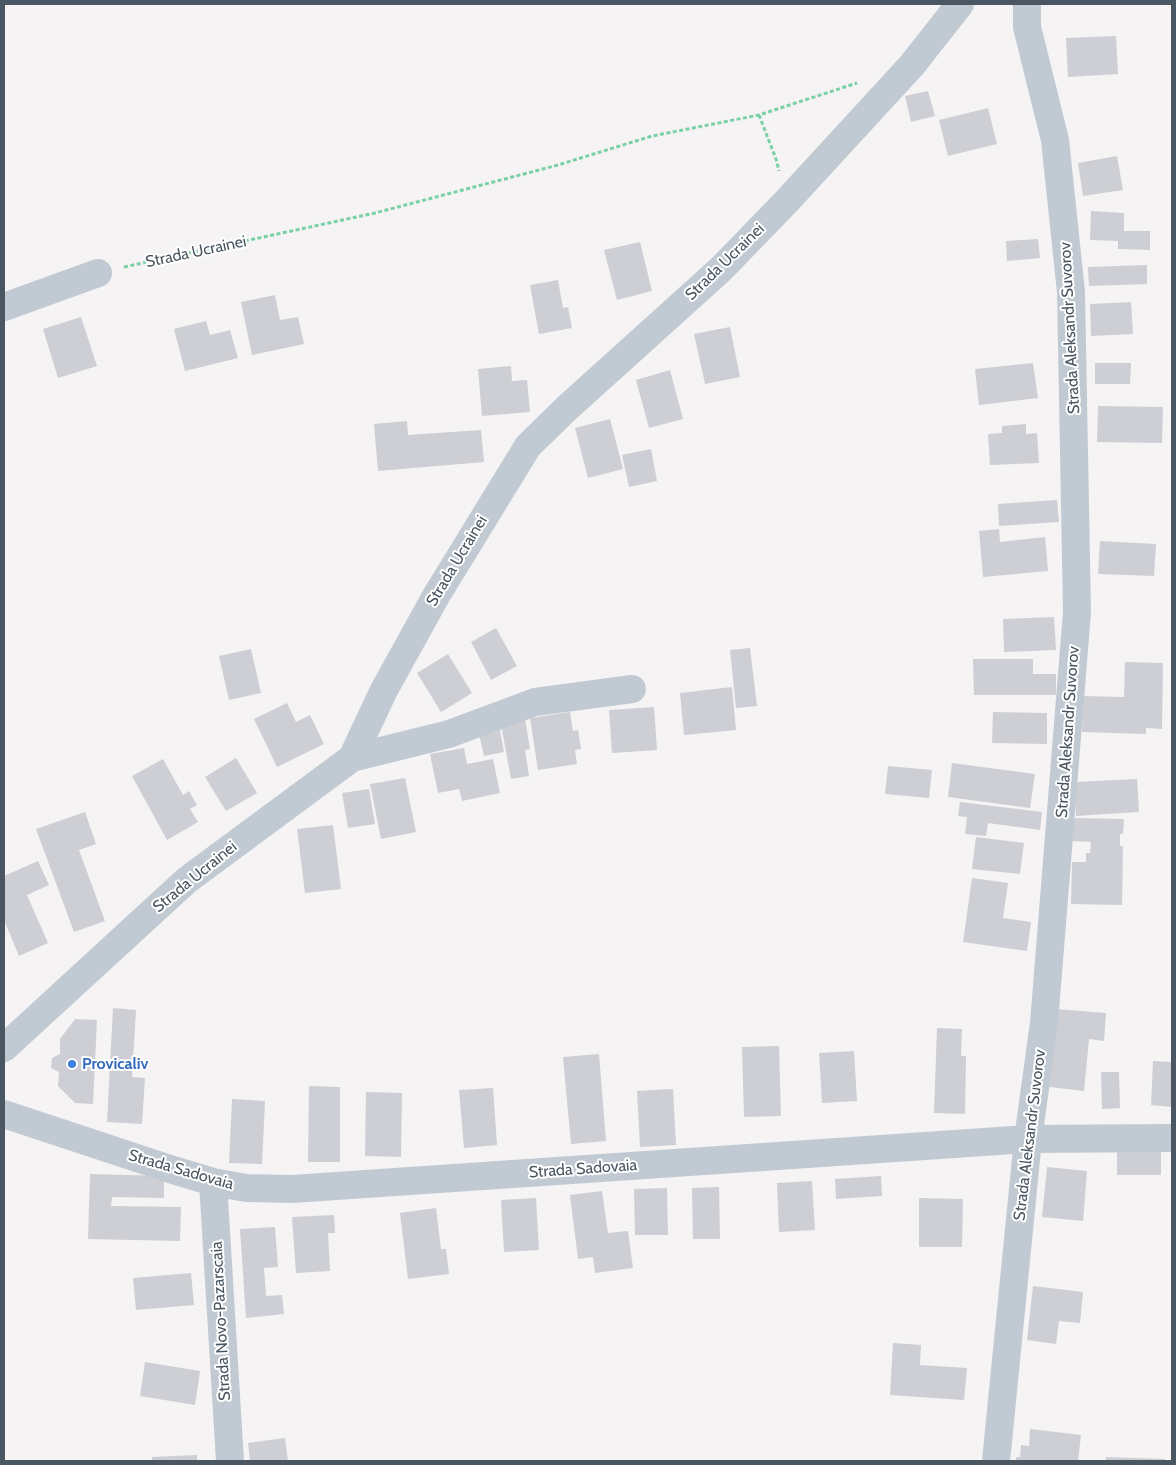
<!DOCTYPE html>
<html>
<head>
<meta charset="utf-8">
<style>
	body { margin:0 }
	#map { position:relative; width:1176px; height:1465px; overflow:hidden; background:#f5f3f3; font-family:Cabin,sans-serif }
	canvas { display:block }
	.frame { position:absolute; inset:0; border:5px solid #4a5661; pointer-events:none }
</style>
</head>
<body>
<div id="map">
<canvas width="1176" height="1465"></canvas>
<div class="frame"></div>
</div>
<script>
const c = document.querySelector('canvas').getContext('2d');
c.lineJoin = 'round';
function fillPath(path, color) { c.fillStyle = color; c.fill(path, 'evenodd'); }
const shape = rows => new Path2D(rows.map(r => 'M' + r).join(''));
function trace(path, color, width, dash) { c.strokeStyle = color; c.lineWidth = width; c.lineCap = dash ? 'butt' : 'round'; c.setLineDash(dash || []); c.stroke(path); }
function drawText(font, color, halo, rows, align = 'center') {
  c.font = font + ' Cabin,sans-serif'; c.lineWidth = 4; c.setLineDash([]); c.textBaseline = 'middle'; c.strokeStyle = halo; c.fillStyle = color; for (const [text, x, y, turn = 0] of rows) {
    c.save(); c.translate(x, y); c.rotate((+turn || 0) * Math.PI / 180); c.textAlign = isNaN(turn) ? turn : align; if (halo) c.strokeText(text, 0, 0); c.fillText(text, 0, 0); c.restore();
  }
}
fillPath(shape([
	[1116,36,1118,74,1068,77,1066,38],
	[928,91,935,116,911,122,905,96],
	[988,108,997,144,948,156,939,120],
	[1117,156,1123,190,1083,196,1078,163],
	[1091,211,1124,213,1124,231,1150,231,1150,250,1118,249,1118,241,1090,240],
	[1038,239,1040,258,1007,261,1006,241],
	[640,242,652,291,617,300,604,250],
	[1147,265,1147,284,1089,286,1088,267],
	[558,280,563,308,568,307,572,328,539,334,530,285],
	[275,295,280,320,298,317,304,344,252,355,241,302],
	[1131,302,1133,334,1091,336,1090,304],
	[81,317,97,366,58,378,43,329],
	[206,321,210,335,230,330,238,358,185,371,174,329],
	[730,327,740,377,705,384,694,334],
	[1033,363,1038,398,979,405,975,369],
	[1095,363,1131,363,1130,384,1095,384],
	[511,366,512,381,527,380,530,412,482,416,478,369],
	[670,370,683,419,649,428,636,380],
	[1098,406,1163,407,1162,443,1097,442],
	[610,419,623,469,588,478,575,428],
	[407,421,408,435,481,430,484,462,378,471,374,424],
	[1026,424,1026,434,1037,433,1039,463,990,465,988,434,1002,433,1002,426],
	[651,449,657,481,629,487,622,455],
	[1057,500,1059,522,999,526,998,504],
	[999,529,1000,542,1045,537,1048,571,983,577,979,531],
	[1100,541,1156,544,1154,576,1098,574],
	[1054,617,1056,650,1004,652,1003,619],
	[496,628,517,666,491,680,471,642],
	[750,648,757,706,736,708,730,650],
	[251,649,261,693,229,700,219,656],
	[448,654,472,693,441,712,417,673],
	[973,659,1033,659,1033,674,1056,674,1056,695,974,695],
	[1125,662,1163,663,1162,729,1146,728,1146,734,1082,732,1083,696,1124,697],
	[732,687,736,730,684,735,680,693],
	[287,703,296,722,310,715,324,744,277,767,254,719],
	[654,707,657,750,612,753,609,710],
	[570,712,573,731,578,730,581,749,575,750,577,764,538,770,530,718],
	[993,712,1047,713,1047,744,992,743],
	[525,719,530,749,525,750,529,776,511,779,501,724],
	[499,725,504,752,484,756,478,729],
	[464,748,467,764,493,759,500,793,462,801,459,789,438,793,430,754],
	[236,758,257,793,226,811,205,777],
	[163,759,183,795,189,791,197,805,190,809,198,822,167,840,132,776],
	[952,763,1035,774,1030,808,948,797],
	[888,766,932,770,929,798,885,794],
	[405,778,416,832,381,839,370,784],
	[1137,779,1139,812,1076,816,1074,782],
	[369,789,375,824,348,828,342,793],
	[960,802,1042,812,1040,830,988,823,986,836,965,834,967,817,958,816],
	[85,812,96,844,79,850,105,921,74,932,36,829],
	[1072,818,1124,819,1123,834,1120,834,1120,846,1123,846,1122,905,1071,904,1072,862,1086,862,1086,853,1090,853,1091,842,1071,841],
	[333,825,341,889,305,893,297,829],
	[976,837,1024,843,1020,874,972,869],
	[38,861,49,885,27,895,48,943,19,956,4,920,4,876],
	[972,878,1008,883,1003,918,1031,922,1027,951,963,942],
	[113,1008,136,1010,132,1077,145,1078,142,1124,107,1122],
	[1056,1009,1106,1013,1104,1041,1089,1039,1084,1091,1049,1087],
	[75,1019,97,1020,93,1104,75,1103,58,1086,59,1072,51,1068,52,1058,60,1054,60,1039],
	[937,1028,962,1029,961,1056,966,1056,965,1114,934,1113],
	[779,1046,781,1116,744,1117,742,1047],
	[854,1051,857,1101,822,1103,819,1053],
	[599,1054,606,1141,571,1144,563,1057],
	[1153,1061,1172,1062,1172,1107,1151,1105],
	[1101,1072,1119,1072,1120,1108,1102,1109],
	[309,1086,340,1087,340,1162,308,1162],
	[493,1088,497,1145,464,1148,459,1090],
	[673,1089,676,1145,640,1147,637,1091],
	[366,1092,402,1093,401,1157,365,1156],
	[232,1099,265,1101,262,1164,229,1163],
	[1117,1150,1161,1150,1161,1175,1117,1175],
	[1047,1167,1087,1171,1083,1221,1042,1217],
	[90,1174,164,1176,164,1198,112,1197,111,1206,181,1207,180,1241,88,1239],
	[881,1176,882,1196,836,1199,835,1179],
	[812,1181,815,1230,779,1232,777,1183],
	[719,1187,720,1239,693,1239,692,1188],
	[667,1188,668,1235,635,1235,634,1189],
	[602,1191,608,1233,628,1231,633,1268,595,1273,593,1257,578,1259,570,1195],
	[536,1198,539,1250,504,1252,501,1200],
	[919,1198,963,1199,962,1247,919,1247],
	[436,1208,441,1249,446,1249,449,1274,408,1279,400,1213],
	[334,1215,335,1233,328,1233,330,1271,296,1273,292,1217],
	[275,1227,278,1267,264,1268,266,1296,282,1295,284,1314,246,1318,240,1229],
	[191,1273,194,1305,136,1310,133,1278],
	[1033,1286,1083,1292,1080,1323,1059,1321,1056,1344,1027,1340],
	[893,1343,921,1345,920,1365,967,1368,964,1400,890,1395],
	[145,1362,200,1371,195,1405,140,1396],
	[1030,1429,1081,1435,1078,1461,1016,1461,1016,1457,1020,1457,1021,1445,1029,1446],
	[285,1438,288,1461,250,1461,248,1443],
	[197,1455,197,1461,152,1461,152,1457],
	[1106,1457,1165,1459,1165,1461,1106,1461]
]), '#cdcfd5');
trace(shape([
	[759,115,776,159,779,171],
	[124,267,375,213,558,165,652,136,759,115,857,83]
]), '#7ad0a6', 3, [4, 2.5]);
trace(shape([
	[4,307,98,273],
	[352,758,449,734,535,702,632,689],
	[4,1048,187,880,352,758,384,690,436,596,528,446,567,408,721,269,786,202,912,65,960,4],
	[4,1114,173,1170,213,1182,246,1188,292,1189,1028,1139,1172,1138],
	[213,1182,230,1461],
	[996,1461,1028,1139,1044,1023,1077,612,1071,292,1055,140,1027,27,1027,4]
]), '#c1cad2', 28);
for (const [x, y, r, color] of [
	[72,1064,5,"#3f7fe0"]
]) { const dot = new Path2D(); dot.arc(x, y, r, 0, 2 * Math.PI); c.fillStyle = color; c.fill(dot); trace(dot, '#fff', 2); }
drawText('16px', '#4a5661', '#fff', [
	["Strada Ucrainei",196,252,-12],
	["Strada Ucrainei",725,262,-44],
	["Strada Aleksandr Suvorov",1070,328,-93],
	["Strada Ucrainei",457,561,-59],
	["Strada Aleksandr Suvorov",1068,732,-86],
	["Strada Ucrainei",195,877,-39],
	["Strada Aleksandr Suvorov",1030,1135,-83],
	["Strada Sadovaia",583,1169,-4],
	["Strada Sadovaia",181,1170,16],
	["Strada Novo-Pazarscaia",221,1321,-93]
]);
drawText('bold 16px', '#366cbe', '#fff', [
	["Provicaliv",82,1064]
], 'left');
</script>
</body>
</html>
